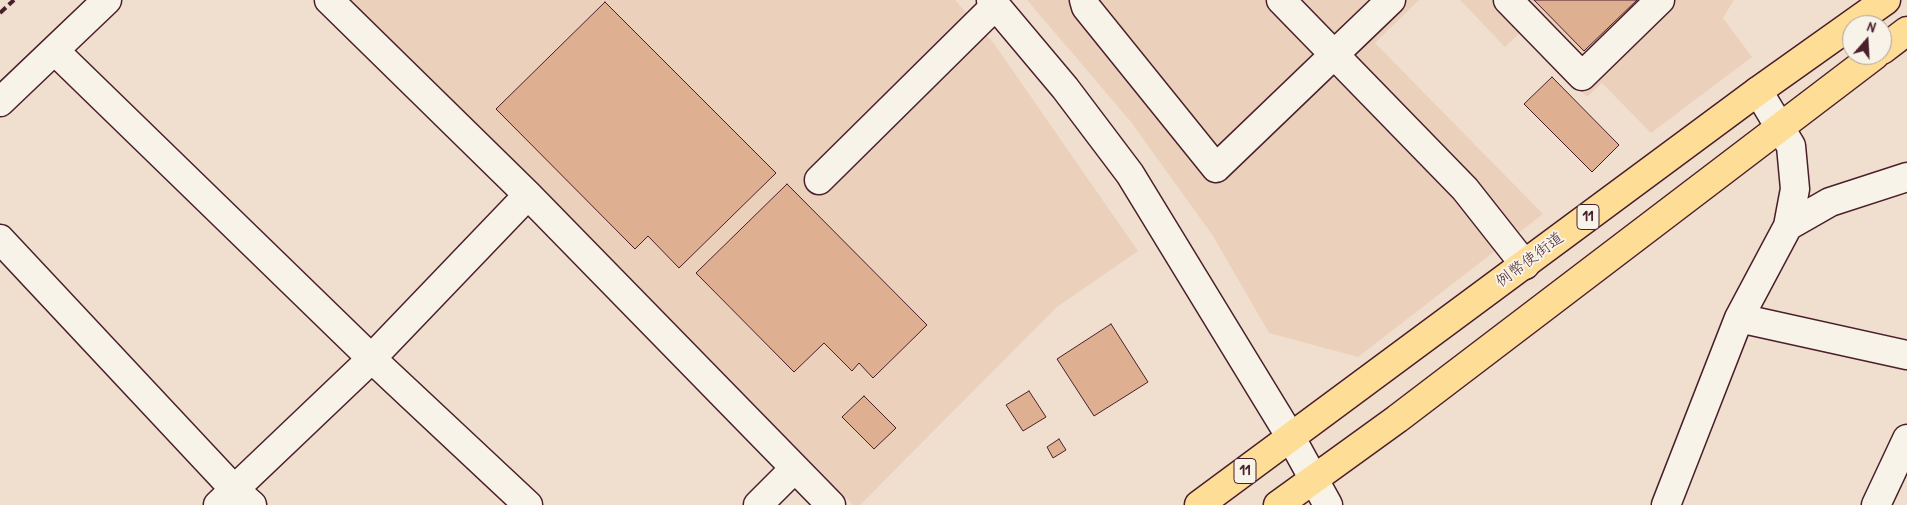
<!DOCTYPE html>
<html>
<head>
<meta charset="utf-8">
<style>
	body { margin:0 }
	#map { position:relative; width:1907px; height:505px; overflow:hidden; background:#f0dfce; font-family:"Patrick Hand",sans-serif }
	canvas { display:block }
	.north { position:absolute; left:1842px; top:15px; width:50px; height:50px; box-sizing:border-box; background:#f7f3e8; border:1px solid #b29e9c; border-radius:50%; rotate:19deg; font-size:14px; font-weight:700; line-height:20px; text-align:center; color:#4a1f2b }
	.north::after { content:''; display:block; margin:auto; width:18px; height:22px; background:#4a1f2b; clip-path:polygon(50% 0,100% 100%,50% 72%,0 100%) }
</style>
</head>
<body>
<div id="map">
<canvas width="1907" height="505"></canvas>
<div class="north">N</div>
</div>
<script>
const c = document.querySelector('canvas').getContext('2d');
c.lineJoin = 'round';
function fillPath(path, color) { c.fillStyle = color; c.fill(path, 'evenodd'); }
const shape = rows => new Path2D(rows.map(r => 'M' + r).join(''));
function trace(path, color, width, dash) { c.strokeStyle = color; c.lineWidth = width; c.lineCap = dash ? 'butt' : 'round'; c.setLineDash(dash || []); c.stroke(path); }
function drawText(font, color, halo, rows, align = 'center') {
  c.font = font + ' "Patrick Hand","Klee One",sans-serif'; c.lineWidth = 4; c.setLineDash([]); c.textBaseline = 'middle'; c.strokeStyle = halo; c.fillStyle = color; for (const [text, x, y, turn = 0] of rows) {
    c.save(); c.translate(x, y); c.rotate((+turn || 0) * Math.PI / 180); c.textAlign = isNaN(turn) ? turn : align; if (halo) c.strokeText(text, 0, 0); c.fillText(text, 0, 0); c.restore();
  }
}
fillPath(shape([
	[349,0,955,0,995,45,1138,251,1057,307,860,505,853,505],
	[1027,0,1419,0,1375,43,1543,214,1358,357,1269,333,1213,236,1131,122],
	[1460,0,1734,0,1723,18,1752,57,1651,133,1602,83,1587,97,1522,31,1505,47]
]), '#ebd1bc');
const building = shape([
	[1534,0,1637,0,1584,51,1534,0],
	[605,2,776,173,679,268,648,236,635,249,496,109,605,2],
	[1552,77,1619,145,1592,172,1524,104,1552,77],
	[787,184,927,325,873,378,859,363,852,371,824,343,794,372,696,273,787,184],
	[1111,324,1148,382,1094,416,1057,359,1111,324],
	[1029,391,1046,417,1023,431,1006,405,1029,391],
	[864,396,896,428,874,449,842,417,864,396],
	[1059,439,1066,450,1053,458,1047,447,1059,439]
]);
fillPath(building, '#dfaf91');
trace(building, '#4a1f2b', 1);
const minor = shape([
	[329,0,528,195,831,505],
	[991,0,1065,88,1130,174,1290,436,1328,505],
	[1084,0,1086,7,1216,168,1391,0],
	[1281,0,1465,189,1525,265],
	[1508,0,1582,76,1660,0],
	[55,51,371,358,528,505],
	[0,102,107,0],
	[819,180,996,5],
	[1788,226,1830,202,1907,177],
	[0,239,234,489,252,505],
	[1739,318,1907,355],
	[218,505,365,365,528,195],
	[758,505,794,469],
	[1666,505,1739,318,1788,226,1795,189,1791,146,1758,91],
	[1876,505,1907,439]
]);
const major = shape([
	[1882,50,1907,31],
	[1199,505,1758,91,1886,0],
	[1278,505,1397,419,1875,55]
]);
trace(minor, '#4a1f2b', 31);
trace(major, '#4a1f2b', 31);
trace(minor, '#f7f3e8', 28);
trace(major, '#fedd96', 28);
trace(shape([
	[0,13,14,0]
]), '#4a1f2b', 4, [8, 4]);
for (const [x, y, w] of [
	[1588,217,22],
	[1245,471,22]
]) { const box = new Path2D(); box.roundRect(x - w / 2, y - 12.5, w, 25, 4); c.fillStyle = '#f7f3e8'; c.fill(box); trace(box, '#4a1f2b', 1); }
drawText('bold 15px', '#4a1f2b', null, [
	["11",1588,217],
	["11",1245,471]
]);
drawText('16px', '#4a1f2b', '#f7f3e8', [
	["例幣使街道",1530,260,-37]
]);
</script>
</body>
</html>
